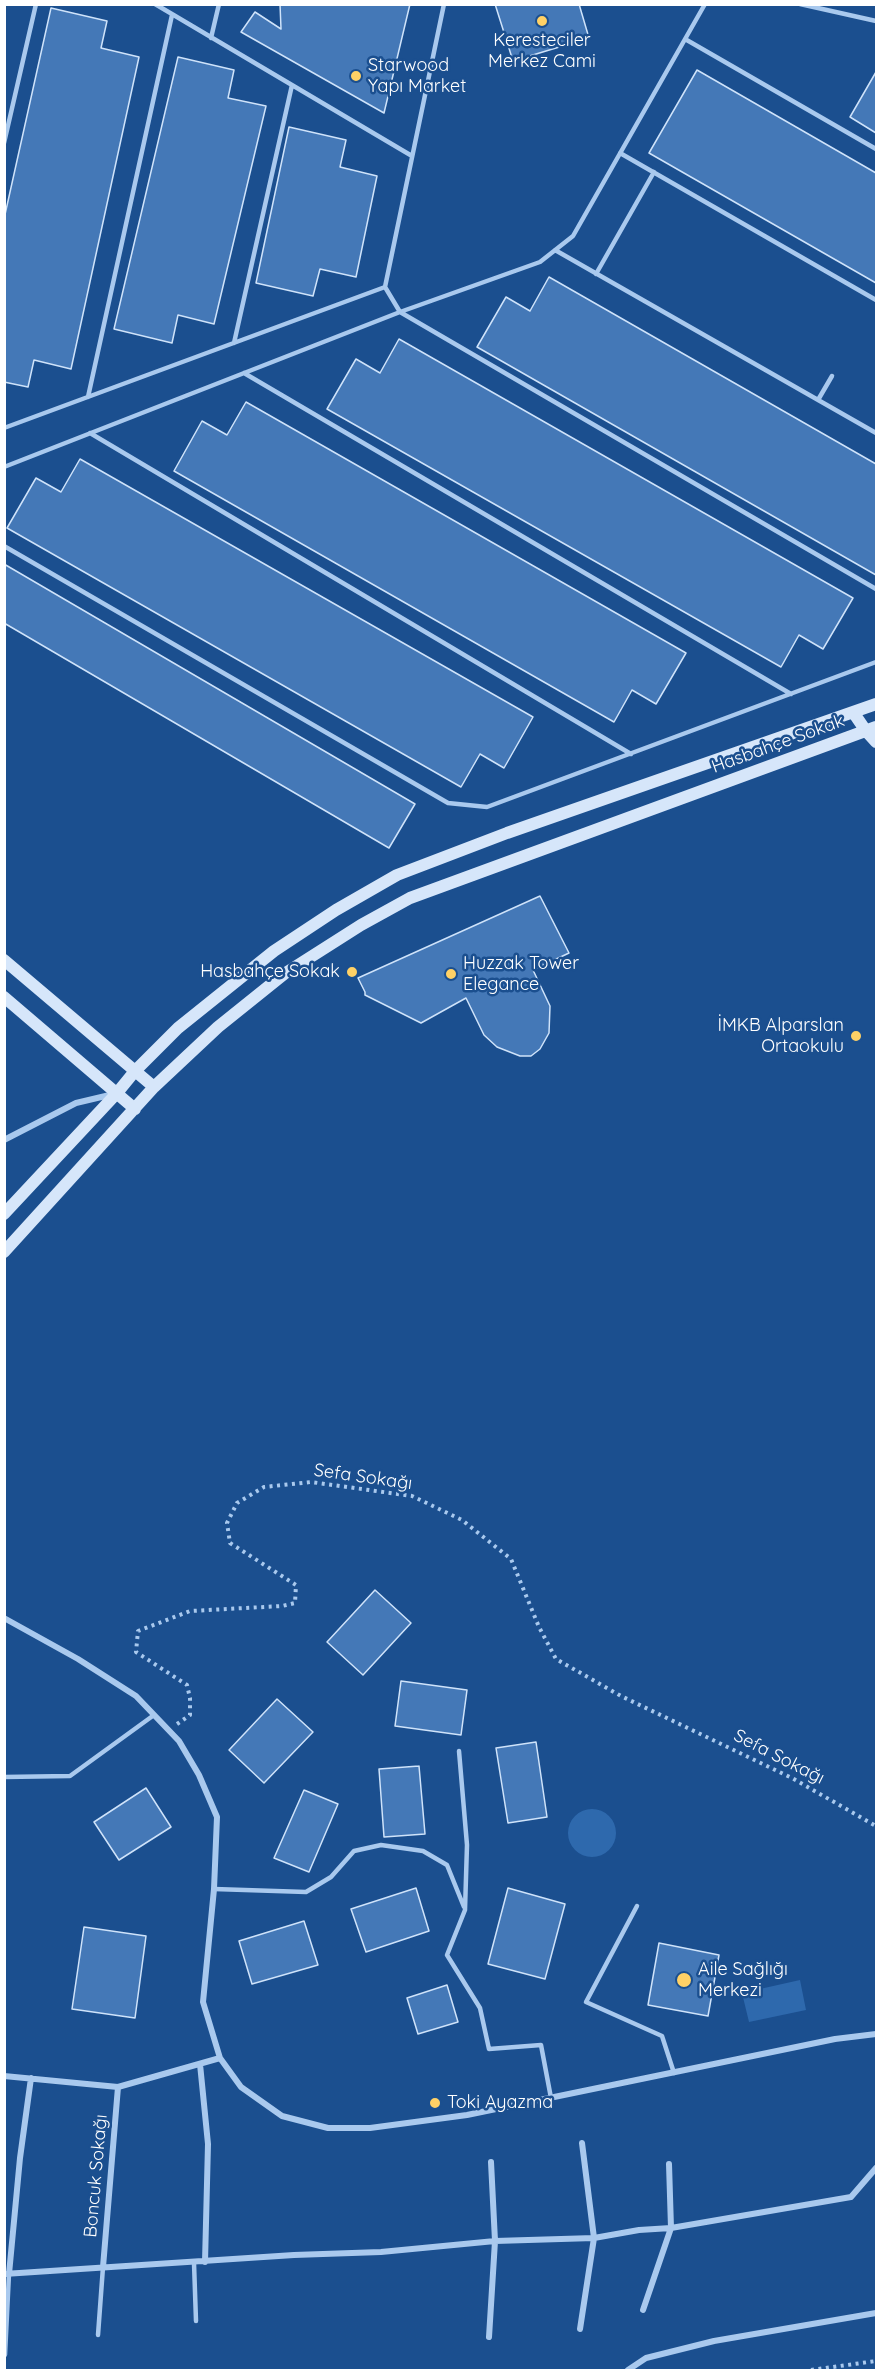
<!DOCTYPE html>
<html>
<head>
<meta charset="utf-8">
<style>
	body { margin:0 }
	#map { position:relative; width:881px; height:2375px; overflow:hidden; background:#1b4f8f; font-family:Quicksand,sans-serif }
	canvas { display:block }
	.frame { position:absolute; inset:0; border:6px solid #fff; pointer-events:none }
</style>
</head>
<body>
<div id="map">
<canvas width="881" height="2375"></canvas>
<div class="frame"></div>
</div>
<script>
const c = document.querySelector('canvas').getContext('2d');
c.lineJoin = 'round';
function fillPath(path, color) { c.fillStyle = color; c.fill(path, 'evenodd'); }
const shape = rows => new Path2D(rows.map(r => 'M' + r).join(''));
function trace(path, color, width, dash) { c.strokeStyle = color; c.lineWidth = width; c.lineCap = dash ? 'butt' : 'round'; c.setLineDash(dash || []); c.stroke(path); }
function drawText(font, color, halo, rows, align = 'center') {
  c.font = font + ' Quicksand,sans-serif'; c.lineWidth = 5; c.setLineDash([]); c.textBaseline = 'middle'; c.strokeStyle = halo; c.fillStyle = color; for (const [text, x, y, turn = 0] of rows) {
    c.save(); c.translate(x, y); c.rotate((+turn || 0) * Math.PI / 180); c.textAlign = isNaN(turn) ? turn : align; if (halo) c.strokeText(text, 0, 0); c.fillText(text, 0, 0); c.restore();
  }
}
fillPath(shape([
	'568 1833a24 24 0 1 1 48 0a24 24 0 1 1-48 0Z',
	[800,1980,806,2010,749,2022,742,1993]
]), '#2e69ad');
const building = shape([
	[280,4,410,4,384,113,241,32,255,12,281,29,280,4],
	[495,4,579,4,589,38,513,61,495,4],
	[51,8,107,21,101,48,139,57,71,369,34,360,28,387,4,382,4,219,51,8],
	[178,57,234,70,228,98,266,106,214,324,178,315,172,343,114,329,178,57],
	[697,70,876,173,876,283,649,153,697,70],
	[876,72,876,133,850,117,876,72],
	[289,127,346,140,340,167,377,176,356,277,320,269,313,296,256,283,289,127],
	[549,277,876,464,876,575,477,347,506,297,530,311,549,277],
	[399,339,853,598,823,649,799,635,781,667,327,409,356,359,380,373,399,339],
	[246,402,686,653,656,704,632,690,614,722,174,471,202,421,227,435,246,402],
	[80,459,533,717,504,768,480,754,461,787,7,528,36,478,61,492,80,459],
	[4,564,415,804,389,848,4,623,4,564],
	[540,896,569,953,533,970,550,1006,549,1033,540,1049,531,1056,520,1056,497,1047,484,1035,466,998,421,1023,365,995,365,992,358,978,540,896],
	[375,1590,411,1623,363,1675,327,1642,375,1590],
	[401,1681,467,1690,461,1735,395,1726,401,1681],
	[277,1699,313,1732,264,1783,229,1750,277,1699],
	[536,1742,547,1817,508,1823,496,1748,536,1742],
	[419,1766,425,1834,384,1837,379,1769,419,1766],
	[146,1788,171,1827,119,1860,94,1822,146,1788],
	[304,1790,338,1804,309,1872,274,1858,304,1790],
	[416,1888,429,1931,366,1952,351,1909,416,1888],
	[508,1888,565,1904,545,1979,488,1964,508,1888],
	[304,1921,318,1965,252,1984,239,1941,304,1921],
	[84,1927,146,1936,135,2018,72,2009,84,1927],
	[659,1943,719,1955,708,2016,648,2005,659,1943],
	[447,1985,458,2022,418,2034,407,1998,447,1985]
]);
fillPath(building, '#4478b7');
trace(building, '#cfe3fa', 1.5);
trace(shape([
	[177,1724,190,1715,190,1698,187,1685,136,1652,138,1631,190,1611,282,1606,295,1603,296,1585,230,1543,227,1523,237,1503,264,1487,311,1482,412,1496,462,1520,511,1559,539,1627,556,1659,621,1696,792,1778,876,1826],
	[811,2370,876,2361]
]), '#a9c9ee', 4, [3, 4.5]);
trace(shape([
	[155,4,412,156],
	[444,4,385,287,400,312,876,589],
	[800,4,876,21],
	[211,38,219,4],
	[685,39,876,149],
	[4,143,36,4],
	[620,153,876,300],
	[555,250,876,433],
	[596,274,654,172],
	[234,343,292,85],
	[244,373,791,694],
	[88,397,172,15],
	[818,400,832,376],
	[4,428,385,287],
	[90,433,631,754],
	[4,467,400,312,540,262,573,236,705,4],
	[4,546,448,803,487,807,876,662],
	[459,1751,467,1845,465,1910,447,1955,480,2008,489,2049,541,2045,551,2098],
	[4,1777,70,1776,154,1715],
	[214,1889,306,1892,331,1877,354,1851,381,1845,423,1851,447,1865,464,1907],
	[637,1906,586,2002,662,2036,674,2073],
	[194,2263,196,2321],
	[98,2335,103,2267],
	[5,2355,9,2274]
]), '#a9c9ee', 4.5);
trace(shape([
	[4,1140,76,1103,114,1094],
	[4,1618,78,1659,136,1696,179,1741,199,1775,217,1817,214,1889,203,2002,220,2058,241,2087,282,2116,328,2128,370,2128,467,2115,835,2039,876,2034],
	[200,2064,208,2144,205,2262],
	[4,2076,118,2087,220,2058],
	[103,2267,118,2087],
	[4,2274,294,2255,381,2252,495,2241,594,2238,639,2230,671,2228,851,2197,876,2168],
	[9,2274,20,2158,31,2078],
	[643,2310,671,2228,669,2164],
	[580,2329,594,2238,582,2143],
	[489,2337,495,2241,491,2162],
	[628,2370,646,2358,714,2341,876,2313]
]), '#a9c9ee', 6);
trace(shape([
	[853,712,866,731,876,742],
	[4,960,154,1087],
	[4,997,135,1109],
	[4,1214,117,1093,135,1071,178,1028,274,951,336,910,397,875,507,833,876,704],
	[4,1252,154,1087,218,1027,284,974,361,925,410,898,876,727]
]), '#d6e6fa', 12);
for (const [x, y, r, color] of [
	[542,21,6,"#ffd166"],
	[356,76,6,"#ffd166"],
	[352,972,6,"#ffd166"],
	[451,974,6,"#ffd166"],
	[856,1036,6,"#ffd166"],
	[684,1980,8,"#ffd166"],
	[435,2103,6,"#ffd166"]
]) { const dot = new Path2D(); dot.arc(x, y, r, 0, 2 * Math.PI); c.fillStyle = color; c.fill(dot); trace(dot, '#1b4f8f', 2); }
drawText('18px', '#fff', '#1b4f8f', [
	["Keresteciler",542,41,"center"],
	["Merkez Cami",542,62,"center"],
	["Starwood",368,66],
	["Yapı Market",368,87],
	["Huzzak Tower",463,964],
	["Elegance",463,985],
	["Hasbahçe Sokak",340,972,"right"],
	["İMKB Alparslan",844,1026,"right"],
	["Ortaokulu",844,1047,"right"],
	["Aile Sağlığı",698,1970],
	["Merkezi",698,1991],
	["Toki Ayazma",447,2103]
], 'left');
drawText('18px', '#fff', '#1b4f8f', [
	["Hasbahçe Sokak",778,744,-20],
	["Sefa Sokağı",363,1477,8],
	["Sefa Sokağı",779,1757,27],
	["Boncuk Sokağı",96,2176,-85]
]);
</script>
</body>
</html>
